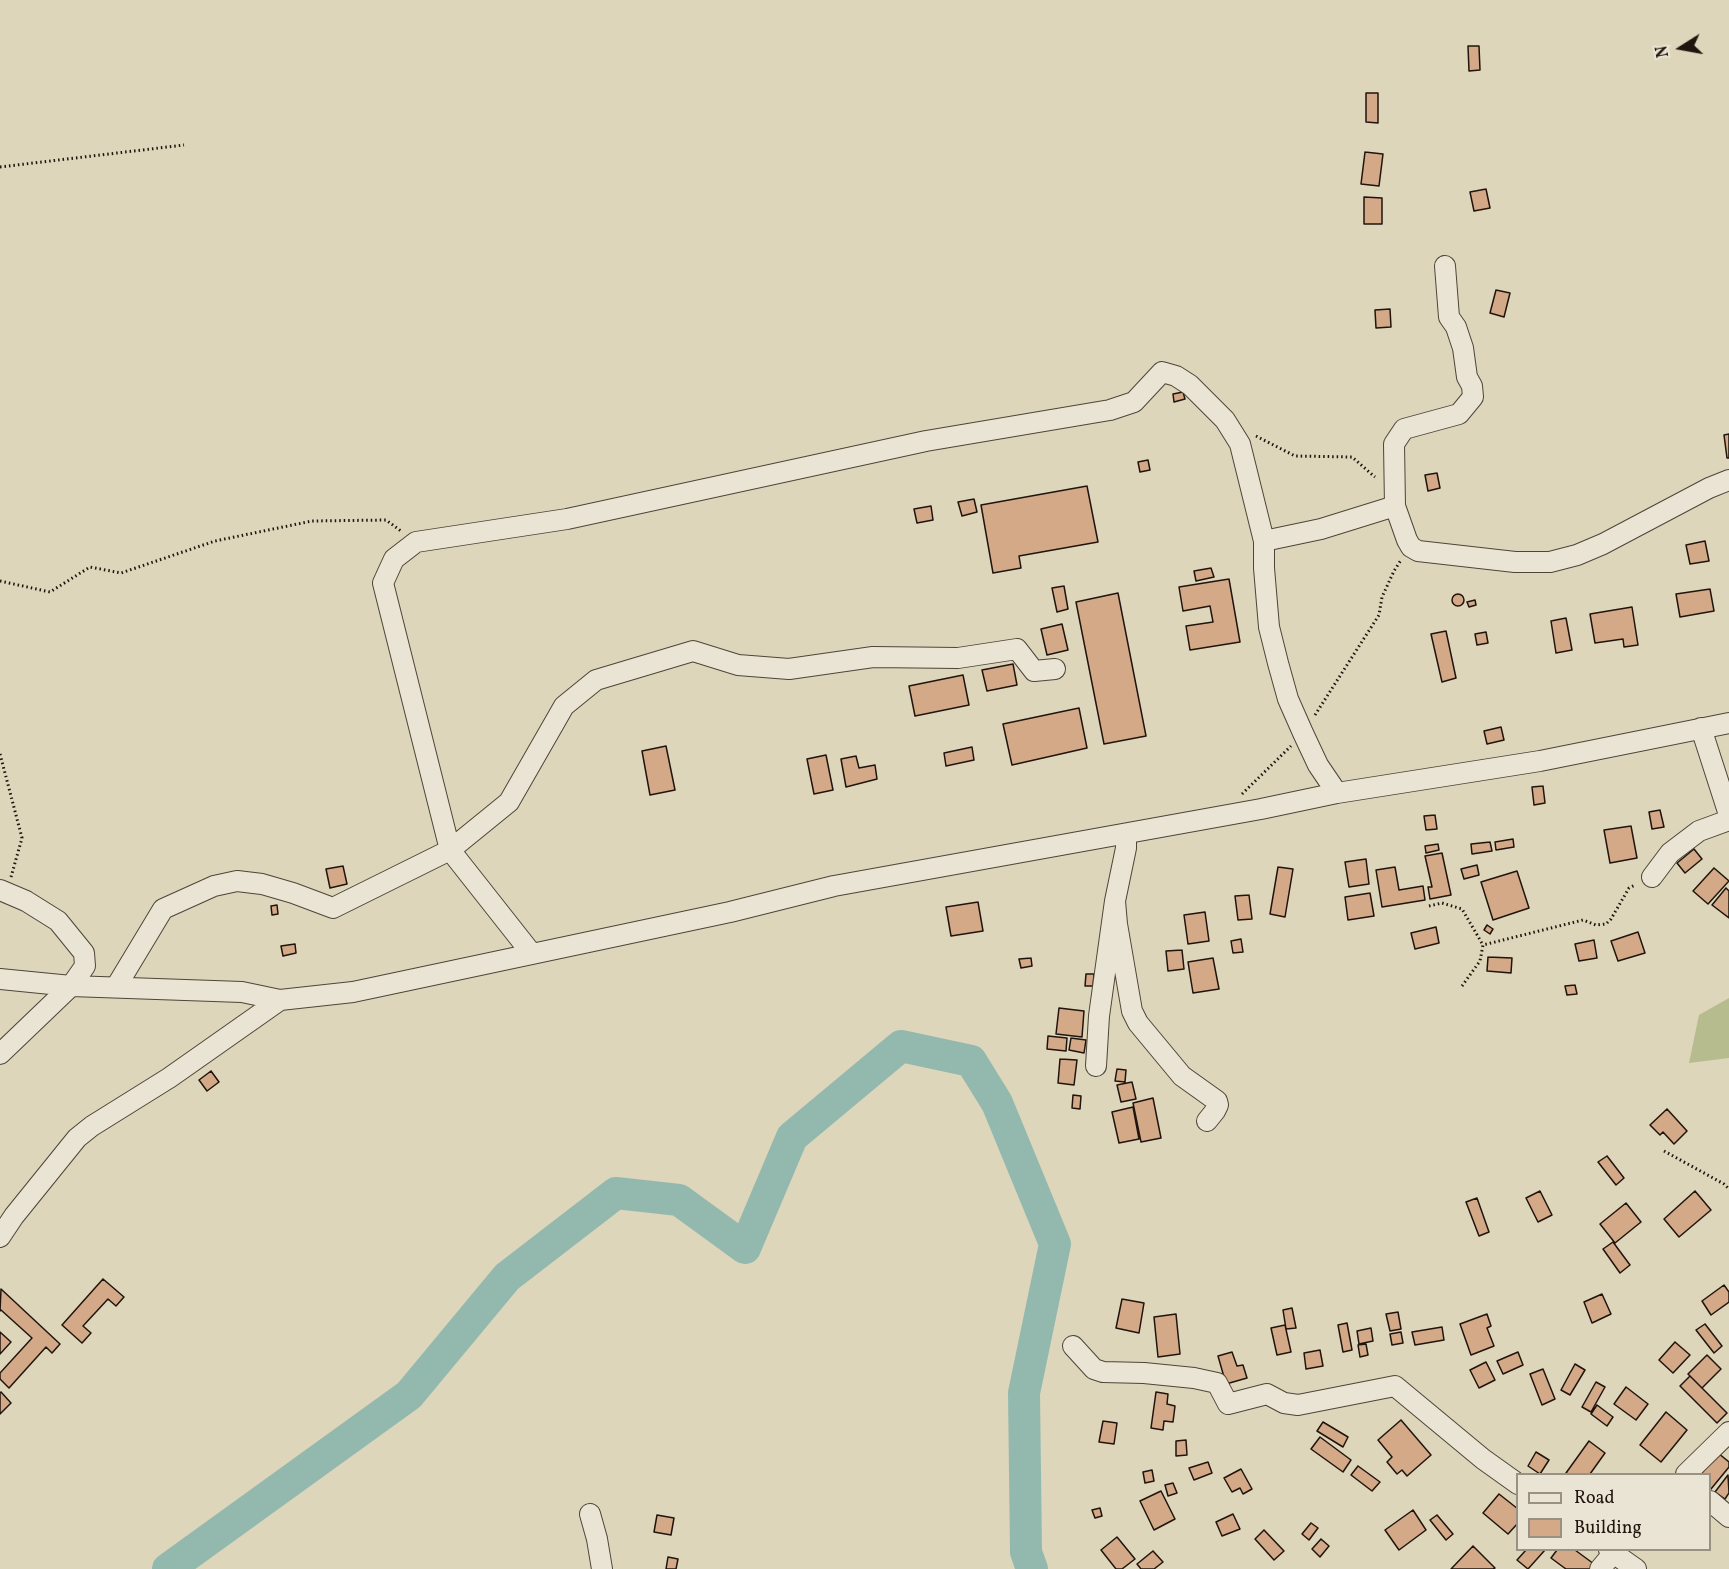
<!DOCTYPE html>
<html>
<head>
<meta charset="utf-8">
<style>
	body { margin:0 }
	#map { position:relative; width:1729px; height:1569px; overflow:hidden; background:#ddd6bb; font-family:Vollkorn,serif }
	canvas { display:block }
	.legend { position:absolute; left:1516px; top:1473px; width:195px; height:78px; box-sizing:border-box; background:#e9e4d3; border:2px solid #999184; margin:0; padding:8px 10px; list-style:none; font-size:18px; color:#20140d }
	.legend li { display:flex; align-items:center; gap:12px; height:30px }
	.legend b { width:30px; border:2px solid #999184 }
	.north { position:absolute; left:1651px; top:18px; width:60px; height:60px; -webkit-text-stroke:4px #e9e4d3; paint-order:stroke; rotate:259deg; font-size:16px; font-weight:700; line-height:24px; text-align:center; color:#20140d }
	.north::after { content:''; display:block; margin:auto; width:21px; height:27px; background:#20140d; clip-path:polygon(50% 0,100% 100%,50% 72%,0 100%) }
</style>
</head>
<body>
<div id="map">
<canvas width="1729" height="1569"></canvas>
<ul class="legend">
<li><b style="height:8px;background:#e9e4d3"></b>Road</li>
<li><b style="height:16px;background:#d3a987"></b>Building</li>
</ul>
<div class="north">N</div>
</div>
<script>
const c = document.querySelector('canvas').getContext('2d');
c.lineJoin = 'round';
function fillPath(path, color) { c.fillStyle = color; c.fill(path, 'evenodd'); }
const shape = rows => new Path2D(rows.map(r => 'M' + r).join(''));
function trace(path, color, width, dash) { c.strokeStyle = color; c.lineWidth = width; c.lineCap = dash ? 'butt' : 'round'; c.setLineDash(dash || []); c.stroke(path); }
fillPath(shape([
	[1729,998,1729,1058,1689,1063,1699,1015]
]), '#b6bc8d');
trace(shape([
	[168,1569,409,1395,507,1277,616,1193,679,1200,745,1248,792,1137,901,1046,971,1061,997,1103,1055,1244,1024,1393,1026,1552,1032,1569]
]), '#93b9af', 32);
const building = shape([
	[1468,46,1479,46,1480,70,1469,71,1468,46],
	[1366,93,1378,93,1378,123,1366,122,1366,93],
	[1365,152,1383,154,1379,186,1361,184,1365,152],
	[1486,189,1490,208,1474,211,1470,192,1486,189],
	[1364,197,1382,198,1382,224,1364,224,1364,197],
	[1496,290,1510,293,1504,317,1490,313,1496,290],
	[1390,309,1391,327,1376,328,1375,310,1390,309],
	[1183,392,1185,399,1174,402,1173,394,1183,392],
	[1729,434,1729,458,1727,458,1724,435,1729,434],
	[1148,460,1150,470,1140,472,1138,462,1148,460],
	[1437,473,1440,488,1428,491,1425,475,1437,473],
	[1087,486,1098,542,1019,556,1021,568,993,573,981,505,1087,486],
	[974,499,977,512,962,516,958,502,974,499],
	[931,506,933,520,917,523,914,509,931,506],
	[1705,541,1709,561,1690,564,1686,545,1705,541],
	[1211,568,1214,577,1196,581,1194,571,1211,568],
	[1229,579,1240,642,1190,650,1186,626,1213,622,1210,606,1183,611,1179,587,1229,579],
	[1064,586,1068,609,1057,612,1052,588,1064,586],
	[1710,589,1714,611,1680,617,1676,594,1710,589],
	[1118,593,1146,736,1104,744,1076,602,1118,593],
	'1452 600a6 6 0 1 1 12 0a6 6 0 1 1-12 0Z',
	[1475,600,1476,605,1469,607,1467,602,1475,600],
	[1632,607,1638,645,1624,647,1623,639,1595,643,1590,614,1632,607],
	[1566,618,1572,650,1556,653,1551,621,1566,618],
	[1062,624,1068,650,1047,655,1041,629,1062,624],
	[1446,631,1456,678,1442,682,1431,634,1446,631],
	[1486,632,1488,643,1477,645,1475,634,1486,632],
	[1013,664,1017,685,987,691,982,670,1013,664],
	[963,675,969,705,915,716,909,686,963,675],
	[1079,708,1087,748,1012,765,1003,724,1079,708],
	[1501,727,1504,740,1487,744,1484,731,1501,727],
	[666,746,675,790,650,795,642,751,666,746],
	[972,747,974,760,946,766,944,753,972,747],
	[826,755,833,790,814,794,807,759,826,755],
	[856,756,859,768,875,765,877,779,846,787,841,759,856,756],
	[1543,786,1545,803,1534,805,1532,787,1543,786],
	[1660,810,1664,827,1652,829,1649,812,1660,810],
	[1435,815,1437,829,1426,830,1424,816,1435,815],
	[1631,826,1637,858,1610,863,1604,830,1631,826],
	[1513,839,1514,847,1496,850,1495,842,1513,839],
	[1490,842,1492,851,1472,854,1471,844,1490,842],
	[1438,844,1439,850,1426,853,1425,846,1438,844],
	[1694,849,1702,859,1685,873,1677,863,1694,849],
	[1442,853,1451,895,1430,899,1428,887,1432,887,1425,856,1442,853],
	[1366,859,1369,884,1349,887,1345,862,1366,859],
	[1477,865,1479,875,1464,879,1461,869,1477,865],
	[343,866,347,884,330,888,326,869,343,866],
	[1278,867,1293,869,1285,917,1270,914,1278,867],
	[1395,867,1399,890,1423,886,1425,900,1382,907,1376,870,1395,867],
	[1714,868,1729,881,1708,904,1693,891,1714,868],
	[1517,871,1529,908,1493,920,1481,882,1517,871],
	[1726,888,1729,891,1729,918,1712,905,1726,888],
	[1370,893,1374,916,1348,920,1345,897,1370,893],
	[1249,895,1252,919,1238,920,1235,896,1249,895],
	[978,902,983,931,951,936,946,907,978,902],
	[277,905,278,914,272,915,271,906,277,905],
	[1205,912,1209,941,1188,944,1184,915,1205,912],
	[1487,925,1493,929,1490,934,1484,930,1487,925],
	[1436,927,1439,943,1415,949,1411,933,1436,927],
	[1638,932,1645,953,1618,961,1611,941,1638,932],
	[1241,939,1243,952,1233,953,1231,941,1241,939],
	[1594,940,1597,958,1579,961,1575,944,1594,940],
	[295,944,296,953,283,956,281,946,295,944],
	[1182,950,1184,969,1168,971,1166,951,1182,950],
	[1488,957,1512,958,1511,973,1487,971,1488,957],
	[1031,958,1032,966,1021,968,1019,959,1031,958],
	[1213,958,1219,989,1193,993,1188,962,1213,958],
	[1086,974,1094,974,1093,986,1085,986,1086,974],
	[1575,985,1577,994,1567,995,1565,986,1575,985],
	[1059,1008,1084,1011,1082,1037,1056,1034,1059,1008],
	[1048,1036,1067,1038,1066,1051,1047,1049,1048,1036],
	[1071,1038,1086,1040,1084,1053,1069,1050,1071,1038],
	[1060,1059,1077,1060,1074,1085,1058,1083,1060,1059],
	[1117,1069,1126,1070,1125,1082,1115,1081,1117,1069],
	[211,1071,219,1082,207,1091,199,1080,211,1071],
	[1132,1082,1136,1099,1121,1102,1117,1085,1132,1082],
	[1073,1095,1081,1096,1080,1109,1072,1108,1073,1095],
	[1153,1098,1161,1138,1141,1142,1133,1103,1153,1098],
	[1133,1107,1139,1139,1119,1143,1112,1112,1133,1107],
	[1667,1109,1687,1131,1674,1144,1663,1132,1660,1135,1650,1125,1667,1109],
	[1607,1156,1624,1178,1616,1185,1598,1162,1607,1156],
	[1540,1191,1552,1215,1538,1222,1526,1198,1540,1191],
	[1695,1191,1711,1210,1679,1237,1664,1219,1695,1191],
	[1477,1198,1489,1232,1479,1236,1466,1202,1477,1198],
	[1626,1203,1641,1222,1615,1243,1600,1224,1626,1203],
	[1613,1242,1630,1265,1620,1273,1603,1249,1613,1242],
	[103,1279,124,1297,116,1306,108,1299,83,1326,91,1333,82,1343,62,1325,103,1279],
	[1724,1285,1729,1292,1729,1302,1711,1315,1702,1301,1724,1285],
	[1,1289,60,1344,52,1353,46,1347,9,1388,0,1379,0,1373,32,1338,1,1310,0,1311,1,1289],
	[1602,1294,1611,1314,1592,1323,1584,1302,1602,1294],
	[1122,1299,1144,1303,1139,1333,1116,1328,1122,1299],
	[1292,1308,1296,1328,1286,1329,1283,1310,1292,1308],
	[1398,1312,1401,1329,1390,1331,1386,1314,1398,1312],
	[1176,1314,1180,1354,1158,1357,1154,1317,1176,1314],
	[1487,1314,1491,1326,1487,1328,1494,1346,1471,1355,1460,1324,1487,1314],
	[1347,1323,1352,1350,1343,1352,1338,1325,1347,1323],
	[1705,1324,1722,1346,1714,1353,1696,1330,1705,1324],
	[1285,1325,1291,1352,1277,1355,1271,1328,1285,1325],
	[1442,1327,1444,1340,1415,1345,1412,1332,1442,1327],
	[1371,1328,1373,1341,1359,1344,1357,1331,1371,1328],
	[0,1332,11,1342,0,1354,0,1332],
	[1401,1332,1403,1343,1392,1345,1390,1334,1401,1332],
	[1675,1342,1690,1355,1673,1373,1659,1360,1675,1342],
	[1366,1344,1368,1355,1360,1357,1358,1345,1366,1344],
	[1320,1350,1323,1366,1306,1369,1304,1353,1320,1350],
	[1232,1352,1237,1366,1243,1365,1247,1378,1226,1384,1218,1356,1232,1352],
	[1518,1352,1523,1365,1503,1374,1497,1361,1518,1352],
	[1707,1355,1721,1369,1702,1388,1688,1374,1707,1355],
	[1486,1362,1495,1380,1479,1388,1470,1370,1486,1362],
	[1575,1364,1585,1370,1570,1395,1561,1390,1575,1364],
	[1543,1369,1555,1399,1542,1405,1530,1374,1543,1369],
	[1690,1376,1727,1413,1717,1423,1680,1386,1690,1376],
	[1596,1382,1605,1387,1591,1412,1582,1407,1596,1382],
	[1626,1387,1648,1404,1636,1420,1614,1404,1626,1387],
	[1,1392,11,1403,0,1414,0,1393,1,1392],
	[1156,1392,1168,1394,1167,1404,1175,1406,1173,1422,1164,1421,1163,1430,1151,1428,1156,1392],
	[1597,1405,1613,1417,1607,1426,1591,1414,1597,1405],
	[1666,1412,1687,1430,1661,1462,1640,1445,1666,1412],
	[1401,1420,1431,1455,1407,1476,1402,1470,1397,1474,1387,1462,1392,1457,1378,1440,1401,1420],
	[1103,1421,1117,1423,1114,1444,1099,1442,1103,1421],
	[1323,1422,1348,1437,1343,1447,1317,1431,1323,1422],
	[1320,1437,1351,1460,1343,1472,1311,1449,1320,1437],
	[1186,1440,1187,1455,1176,1456,1176,1441,1186,1440],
	[1589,1441,1605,1453,1590,1474,1568,1474,1566,1473,1589,1441],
	[1536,1452,1549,1460,1540,1474,1528,1466,1536,1452],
	[1718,1453,1729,1462,1729,1467,1711,1489,1710,1488,1710,1474,1701,1474,1718,1453],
	[1208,1462,1212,1473,1194,1480,1189,1468,1208,1462],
	[1358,1466,1380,1482,1372,1491,1351,1475,1358,1466],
	[1241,1469,1252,1489,1243,1494,1240,1488,1232,1492,1224,1478,1241,1469],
	[1152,1470,1154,1481,1145,1483,1143,1472,1152,1470],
	[1728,1475,1729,1493,1725,1499,1715,1492,1728,1475],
	[1173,1483,1177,1493,1168,1496,1165,1485,1173,1483],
	[1161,1491,1175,1519,1154,1530,1140,1501,1161,1491],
	[1499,1494,1518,1509,1518,1523,1508,1534,1483,1513,1499,1494],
	[1100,1508,1102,1516,1095,1518,1092,1510,1100,1508],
	[1413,1510,1426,1530,1399,1550,1385,1530,1413,1510],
	[1233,1514,1240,1529,1222,1536,1216,1522,1233,1514],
	[657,1515,674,1518,671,1535,654,1532,657,1515],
	[1437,1515,1453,1534,1446,1540,1430,1520,1437,1515],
	[1311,1523,1318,1528,1309,1540,1302,1534,1311,1523],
	[1264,1530,1284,1551,1274,1560,1255,1539,1264,1530],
	[1117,1537,1135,1559,1122,1569,1116,1569,1101,1550,1117,1537],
	[1321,1539,1329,1546,1320,1557,1312,1549,1321,1539],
	[1473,1546,1495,1568,1493,1569,1451,1569,1473,1546],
	[1526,1550,1545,1550,1528,1569,1517,1560,1526,1550],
	[1557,1550,1575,1550,1594,1564,1590,1569,1566,1569,1551,1558,1557,1550],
	[1153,1551,1163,1562,1154,1569,1141,1569,1137,1564,1153,1551],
	[668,1557,678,1559,676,1569,666,1569,668,1557]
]);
fillPath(building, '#d3a987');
trace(building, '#20140d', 1.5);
const minor = shape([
	[1395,506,1407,540,1411,547,1418,551,1515,562,1550,562,1577,555,1603,544,1709,488,1729,480],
	[1264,541,1321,529,1395,506,1394,444,1404,429,1459,414,1473,397,1472,386,1467,377,1463,348,1456,327,1449,317,1445,266],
	[1701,728,1729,815],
	[1652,877,1670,853,1699,831,1729,820],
	[0,890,26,901,58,921,84,953,85,966,71,986,0,1054],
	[1115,901,1117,924,1132,1011,1138,1023,1182,1076,1217,1101,1218,1105,1215,1111,1207,1121],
	[532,954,450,850,383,583,394,559,416,542,567,519,926,441,1110,410,1134,402,1162,372,1176,376,1190,385,1225,420,1240,444,1264,541,1264,568,1269,627,1278,663,1288,699,1303,733,1318,765,1337,793],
	[0,979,71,986,242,992,280,1000,353,992,730,912,834,886,1261,809,1337,793,1540,761,1729,723],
	[116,987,163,909,214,886,237,881,262,884,293,893,333,908,450,850,509,802,564,706,596,680,693,651,738,665,789,669,873,657,958,658,1017,649,1034,671,1055,669],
	[1096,1066,1099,1016,1115,901,1126,848,1126,834],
	[0,1237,14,1216,77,1138,92,1126,169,1078,280,1000],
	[1073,1346,1094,1369,1103,1372,1144,1373,1194,1378,1217,1383,1228,1404,1267,1394,1284,1403,1298,1405,1395,1386,1483,1459,1518,1484],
	[1686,1474,1729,1432],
	[1710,1501,1729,1517],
	[590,1514,597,1539,602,1569],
	[1609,1550,1636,1569],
	[1600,1569,1616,1550]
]);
trace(minor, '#4f4438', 22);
trace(shape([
	[0,167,184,145],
	[1256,436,1295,456,1352,457,1375,477],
	[0,581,50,592,90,567,121,573,215,541,312,521,386,520,401,531],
	[1315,715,1379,615,1382,597,1394,571,1401,560],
	[0,754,22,838,11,877],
	[1242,794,1291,746],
	[1429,906,1442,903,1462,909,1483,945],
	[1462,986,1480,961,1483,945,1583,920,1596,925,1606,924,1611,919,1629,888,1635,885],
	[1664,1151,1724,1184,1729,1189]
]), '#20140d', 3, [1.5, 3]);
trace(minor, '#e9e4d3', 20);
</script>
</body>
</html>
